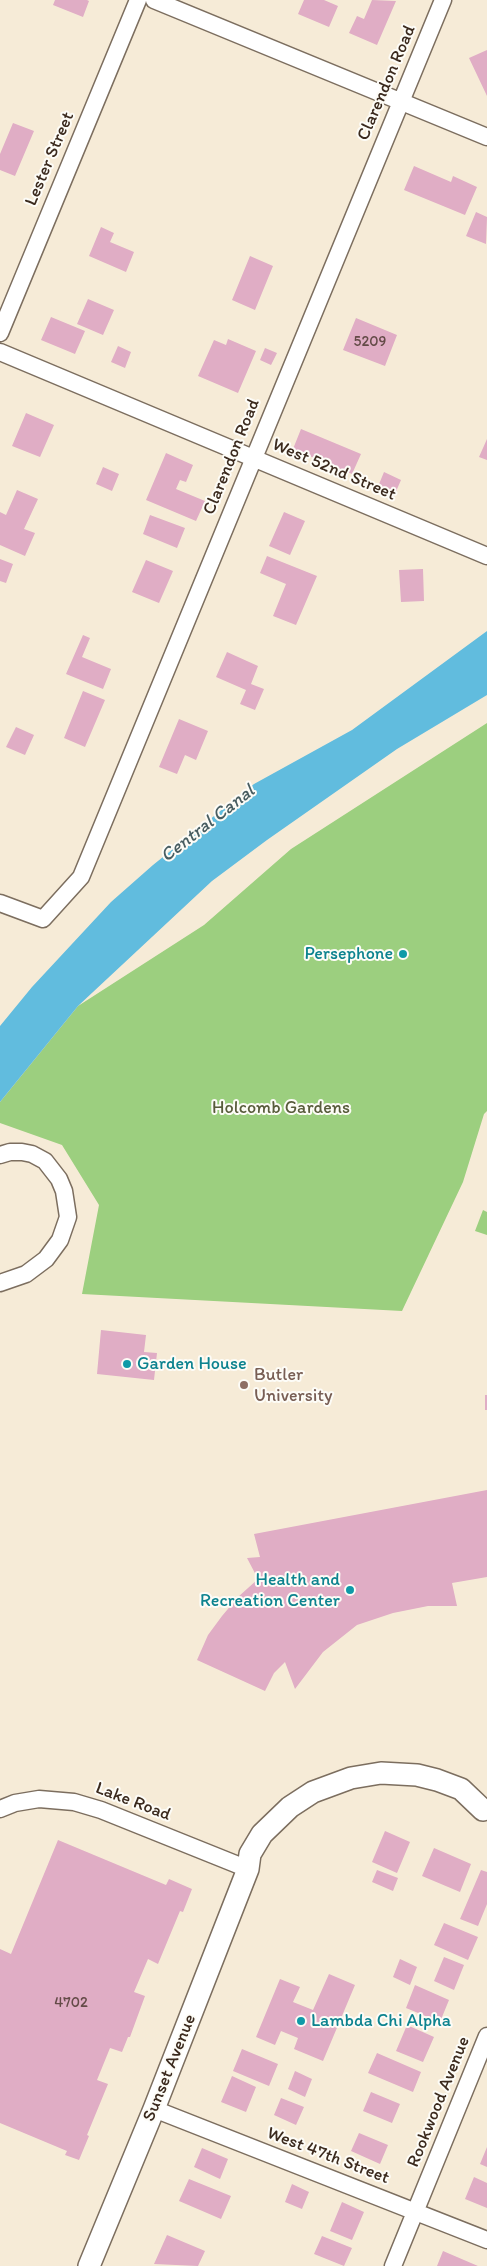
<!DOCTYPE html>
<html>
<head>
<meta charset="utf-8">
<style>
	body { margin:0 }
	canvas { display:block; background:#f6ebd7 }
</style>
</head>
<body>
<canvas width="487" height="2266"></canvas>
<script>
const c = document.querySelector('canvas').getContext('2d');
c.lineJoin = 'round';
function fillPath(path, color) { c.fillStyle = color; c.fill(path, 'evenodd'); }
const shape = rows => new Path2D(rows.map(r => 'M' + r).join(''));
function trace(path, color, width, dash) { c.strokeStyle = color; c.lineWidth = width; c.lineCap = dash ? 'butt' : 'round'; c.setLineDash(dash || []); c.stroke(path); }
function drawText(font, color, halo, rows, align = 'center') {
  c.font = font + ' Itim,sans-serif'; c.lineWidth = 4; c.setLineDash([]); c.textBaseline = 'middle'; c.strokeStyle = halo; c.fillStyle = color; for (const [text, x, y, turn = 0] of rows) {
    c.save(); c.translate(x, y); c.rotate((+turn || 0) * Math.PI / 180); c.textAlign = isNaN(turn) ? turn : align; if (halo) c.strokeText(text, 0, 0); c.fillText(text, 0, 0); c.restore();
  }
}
fillPath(shape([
	[487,723,487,1111,484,1114,463,1182,402,1311,82,1294,99,1205,62,1145,0,1123,0,1102,78,1006,204,925,291,849],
	[483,1210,487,1212,487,1235,475,1231]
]), '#9ccf7f');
fillPath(shape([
	[487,631,487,695,397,749,267,840,212,881,78,1006,0,1102,0,1026,32,987,111,902,153,865,254,784,352,730]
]), '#61bcde');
fillPath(shape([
	[55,0,87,0,89,1,83,17,53,5],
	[304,0,324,0,338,6,329,27,298,14],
	[372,0,396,1,377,45,349,33,357,16,364,19],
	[487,50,487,96,469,58],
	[13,123,34,131,15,176,0,170,0,154],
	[414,166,451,182,453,176,477,187,465,215,404,190],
	[476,212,487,217,486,244,466,236],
	[101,227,114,233,110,242,134,252,126,272,89,256],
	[250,256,273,266,255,310,232,300],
	[88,299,114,310,103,335,77,324],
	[51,317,85,331,75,354,41,340],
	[356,318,397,335,385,366,343,350],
	[228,339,256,351,238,393,198,376,214,340,226,345],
	[118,346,131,352,125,368,111,362],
	[265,348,277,353,271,365,260,360],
	[26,413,54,425,40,457,12,446],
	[301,429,361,454,352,474,293,449],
	[487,439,487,460,479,457],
	[166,453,193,465,186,482,180,480,176,489,205,501,196,521,146,500],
	[103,467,119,474,112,491,96,484],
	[384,472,401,480,394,496,377,489],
	[17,490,38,499,24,529,35,533,25,556,0,545,0,512,6,515],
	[284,512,305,521,290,555,269,546],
	[150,515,185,528,177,548,143,534],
	[267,556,317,576,296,625,273,616,286,584,260,573],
	[0,559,13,564,6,583,0,581],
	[146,560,173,571,159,603,132,592],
	[423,569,424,601,401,602,399,570],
	[83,635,90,638,82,657,111,669,103,689,66,674],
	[227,652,258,666,251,684,264,689,255,710,240,704,246,690,216,677],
	[83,691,105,700,85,747,64,738],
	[179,719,208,731,196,760,185,755,177,774,159,767],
	[16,727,34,735,25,755,6,747],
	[101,1330,146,1335,144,1352,157,1353,154,1380,97,1374],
	[485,1395,487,1395,487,1410,485,1410],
	[487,1490,487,1577,452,1583,457,1606,428,1606,393,1613,357,1625,323,1652,295,1689,285,1662,274,1673,265,1691,197,1660,208,1635,222,1616,238,1597,258,1579,247,1558,260,1557,254,1534],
	[385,1831,410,1842,397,1873,372,1862],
	[58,1840,166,1885,169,1879,192,1889,183,1912,180,1911,158,1964,148,1959,134,1992,145,1996,130,2037,128,2037,122,2052,110,2048,97,2080,108,2084,87,2135,89,2136,79,2160,65,2155,67,2151,0,2123,0,1949,11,1954],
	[434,1848,471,1864,460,1892,422,1876],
	[377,1870,398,1878,393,1891,372,1882],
	[481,1870,487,1872,487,1904,478,1926,460,1919],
	[444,1923,478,1937,468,1960,434,1945],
	[444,1957,464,1965,454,1990,434,1981],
	[400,1959,417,1967,410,1985,393,1977],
	[329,1974,355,1985,323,2061,294,2049,298,2038,281,2031,275,2045,256,2037,280,1979,300,1987,293,2002,313,2010],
	[415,1985,449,2000,440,2022,406,2008],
	[407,2025,434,2037,423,2062,396,2051],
	[242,2049,278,2064,269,2086,233,2071],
	[377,2053,421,2072,413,2092,368,2073],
	[295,2071,312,2079,305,2097,288,2089],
	[232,2076,256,2087,246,2112,221,2102],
	[371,2092,400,2104,392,2123,363,2111],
	[281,2098,304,2107,296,2125,274,2115],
	[359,2133,388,2145,380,2164,351,2151],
	[487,2147,487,2167,480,2164],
	[202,2148,228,2159,220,2179,194,2167],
	[474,2177,487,2183,487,2208,465,2199],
	[189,2179,231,2196,221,2219,179,2201],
	[292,2184,309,2192,302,2209,285,2202],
	[342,2202,364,2212,352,2240,330,2231],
	[167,2235,205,2251,198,2266,154,2264],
	[322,2236,352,2248,344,2266,314,2254],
	[443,2251,478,2266,437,2266]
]), '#e0adc5');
const minor = shape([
	[154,0,487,137],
	[0,333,138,0],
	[0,352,487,556],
	[0,903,43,919,81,877,443,0],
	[0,1155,10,1152,22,1152,32,1154,45,1161,59,1179,64,1191,68,1217,60,1240,46,1259,26,1274,0,1283],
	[0,1809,15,1803,39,1799,74,1802,101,1810,248,1869],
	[154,2109,487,2240],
	[393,2266,487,2036]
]);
const tertiary = shape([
	[89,2266,154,2109,248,1869,250,1854,262,1834,290,1807,313,1792,351,1778,381,1773,417,1775,437,1780,461,1789,483,1810]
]);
trace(minor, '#7c6e5f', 19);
trace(tertiary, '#7c6e5f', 24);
trace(minor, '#fff', 16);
trace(tertiary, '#fff', 21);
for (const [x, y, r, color] of [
	[403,954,5,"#0f9aa8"],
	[127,1364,5,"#0f9aa8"],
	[244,1385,5,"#8d6e63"],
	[350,1590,5,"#0f9aa8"],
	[301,2021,5,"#0f9aa8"]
]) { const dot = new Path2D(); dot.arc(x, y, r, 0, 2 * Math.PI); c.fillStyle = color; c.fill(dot); trace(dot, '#fdfcf7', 2); }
drawText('15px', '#644b48', null, [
	["5209",370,342],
	["4702",71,2003]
]);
drawText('18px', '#3b2a1e', '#fdfcf7', [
	["Clarendon Road",387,83,-67],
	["Lester Street",50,159,-67],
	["Clarendon Road",232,457,-68],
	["West 52nd Street",334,470,23],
	["Lake Road",133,1802,21],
	["Sunset Avenue",170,2068,-68],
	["Rookwood Avenue",439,2102,-68],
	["West 47th Street",328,2156,21]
]);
drawText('18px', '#0d838f', '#fdfcf7', [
	["Persephone",393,954],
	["Garden House",137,1364,"left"],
	["Health and",340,1580],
	["Recreation Center",340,1601],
	["Lambda Chi Alpha",311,2021,"left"]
], 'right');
drawText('18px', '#585c3b', '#fdfcf7', [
	["Holcomb Gardens",281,1108]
]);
drawText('18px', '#785e54', '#fdfcf7', [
	["Butler",254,1375],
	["University",254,1396]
], 'left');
drawText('italic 19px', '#485d61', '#fdfcf7', [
	["Central Canal",208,824,-38]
]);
</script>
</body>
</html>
